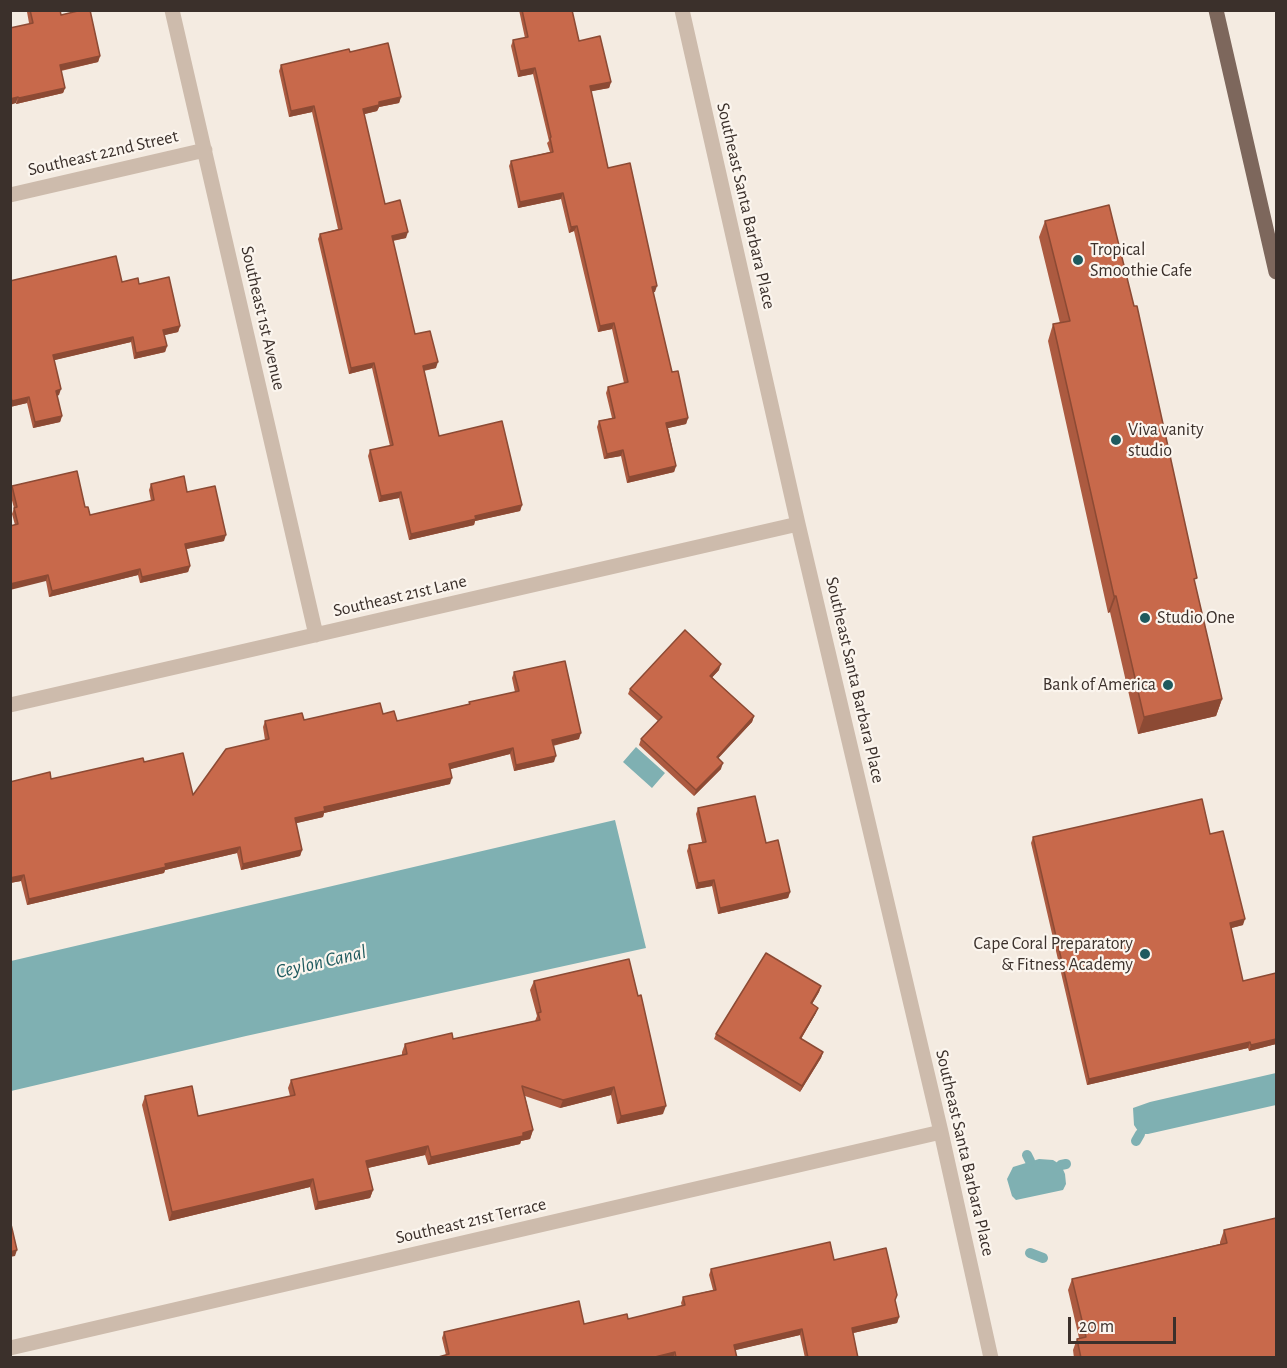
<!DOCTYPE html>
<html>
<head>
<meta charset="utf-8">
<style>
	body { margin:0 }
	#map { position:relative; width:1287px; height:1368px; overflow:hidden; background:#f4ebe1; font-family:"Alegreya Sans",sans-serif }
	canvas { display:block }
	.frame { position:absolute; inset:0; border:12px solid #3b302b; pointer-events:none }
	.scale { position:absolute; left:1068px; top:1317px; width:108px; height:27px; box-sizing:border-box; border:3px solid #3b302b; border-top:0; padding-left:8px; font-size:18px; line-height:21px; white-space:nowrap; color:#3b302b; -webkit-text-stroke:4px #fbf5ee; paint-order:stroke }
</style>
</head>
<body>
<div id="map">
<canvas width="1287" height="1368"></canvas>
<div class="frame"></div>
<div class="scale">20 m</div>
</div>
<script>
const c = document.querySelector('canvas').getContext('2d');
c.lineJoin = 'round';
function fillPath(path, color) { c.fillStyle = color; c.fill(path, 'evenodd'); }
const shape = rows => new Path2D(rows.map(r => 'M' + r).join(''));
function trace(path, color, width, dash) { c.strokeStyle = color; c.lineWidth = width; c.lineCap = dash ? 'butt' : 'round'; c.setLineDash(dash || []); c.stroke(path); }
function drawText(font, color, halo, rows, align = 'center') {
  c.font = font + ' "Alegreya Sans",sans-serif'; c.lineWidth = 4.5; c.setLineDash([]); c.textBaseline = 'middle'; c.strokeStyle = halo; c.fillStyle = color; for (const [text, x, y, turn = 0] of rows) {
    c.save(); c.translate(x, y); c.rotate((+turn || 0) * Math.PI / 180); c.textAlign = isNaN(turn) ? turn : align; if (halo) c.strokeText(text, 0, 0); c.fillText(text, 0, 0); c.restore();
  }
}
fillPath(shape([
	[636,747,665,773,652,788,623,762],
	[615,820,646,948,246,1036,11,1091,11,961],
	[1276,1073,1276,1105,1148,1134,1140,1134,1134,1125,1133,1108,1150,1102],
	[1039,1159,1053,1160,1061,1165,1065,1174,1066,1184,1063,1190,1016,1200,1012,1196,1007,1179,1013,1167]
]), '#7fb0b2');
trace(shape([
	[1136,1141,1140,1134],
	[1027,1155,1030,1161],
	[1061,1165,1066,1164],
	[1030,1253,1043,1258]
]), '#7fb0b2', 10);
trace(shape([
	[172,10,316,635],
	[682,10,798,524,941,1132,991,1358],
	[10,195,205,150],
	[10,705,798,524],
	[10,1348,941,1132]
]), '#cdbbac', 15);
trace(shape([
	[1216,10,1276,272]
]), '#7d675c', 15);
fillPath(shape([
	[27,10,61,15,100,56,98,62,61,71,65,88,63,93,16,104,29,23,27,12],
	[519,10,572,10,579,41,611,82,609,88,591,91,608,168,655,292,653,292,672,372,688,418,686,424,668,428,676,466,674,472,627,483,621,456,604,459,597,427,599,421,612,418,606,393,608,387,624,383,612,329,598,332,574,231,569,233,561,199,518,208,509,166,511,161,550,152,547,143,549,141,533,74,518,77,511,46,513,40,525,38],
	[350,52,401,97,399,103,379,107,377,111,364,114,385,204,406,238,393,241,415,334,436,368,424,371,439,436,522,505,520,511,475,521,474,525,409,540,399,498,379,502,368,456,370,450,390,446,372,368,349,374,318,239,320,234,338,229,312,112,289,117,279,71,281,65],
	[1045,221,1195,583,1222,699,1216,716,1138,734,1110,612,1108,613,1048,341,1053,324,1060,323,1039,237],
	[10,281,122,282,139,284,180,326,178,332,164,335,167,346,165,352,134,359,131,342,54,360,59,395,57,396,62,416,60,422,33,428,27,403,10,407],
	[151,484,187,492,224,541,186,549,190,566,188,572,140,583,138,575,49,597,46,581,15,525,12,514,14,508,10,493,12,486,85,507,90,515,151,501,149,490],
	[719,670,712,677,754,716,752,722,718,758,721,769,694,796,639,745,641,739,658,721,628,694,630,689],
	[514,672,579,739,553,746,554,762,514,771,510,754,450,769,450,784,324,813,323,817,296,823,302,850,300,856,241,870,237,853,165,870,164,873,27,905,21,881,10,883,10,782,51,779,144,762,193,795,265,740,263,727,265,721,304,720,383,714,397,721,469,704,469,702,515,692,512,678],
	[698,808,766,843,790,892,788,898,718,914,712,886,696,889,687,851,689,845,702,842,696,814],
	[1210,834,1243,925,1231,928,1243,981,1276,973,1276,1044,1249,1051,1248,1048,1087,1085,1031,843,1033,837],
	[534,981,663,1114,617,1124,611,1095,560,1108,525,1096,533,1130,530,1139,521,1141,520,1144,428,1165,425,1155,368,1168,373,1190,370,1198,315,1210,310,1187,169,1221,142,1105,145,1096,198,1116,290,1096,288,1088,291,1080,402,1055,402,1052,405,1044,453,1039,535,1021,537,1016,530,990],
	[821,986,819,992,812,1004,816,1013,801,1039,823,1052,821,1058,800,1092,714,1039,716,1034],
	[1224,1230,1276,1358,1074,1358,1073,1350,1077,1339,1079,1338,1068,1290,1072,1279,1220,1244,1220,1242],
	[834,1260,895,1300,899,1317,897,1323,853,1333,858,1358,805,1358,800,1335,735,1350,737,1358,435,1358,446,1355,442,1338,444,1332,584,1324,628,1319,682,1306,681,1303,683,1297,713,1290,709,1275,711,1269]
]), '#ac5a40');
fillPath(shape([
	[100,56,98,62,58,71,60,65],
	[535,68,533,74,518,77,520,71],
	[611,82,609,88,588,92,590,86],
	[65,88,63,93,16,104,19,98],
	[18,97,16,103,10,105,10,99],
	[401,97,399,103,379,107,377,111,361,115,363,109,379,102],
	[314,106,312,112,289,117,291,111],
	[563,193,561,199,518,208,520,202],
	[577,226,574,231,569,233,571,227],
	[408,232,406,238,390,241,392,236],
	[657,286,655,292,650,293,652,287],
	[614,323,612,329,598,332,600,326],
	[180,326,178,332,161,336,163,330],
	[133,337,131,342,51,361,53,355],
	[167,346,165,352,134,359,136,353],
	[438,362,436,368,420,371,423,366],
	[374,363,372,368,349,374,351,368],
	[61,389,59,395,54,396,56,391],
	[29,397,27,403,10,407,12,401],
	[62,416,60,422,33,428,35,422],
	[688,418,686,424,664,429,666,423],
	[623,450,621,456,604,459,607,454],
	[676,466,674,472,627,483,629,477],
	[401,492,399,498,379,502,381,496],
	[522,505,520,511,475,521,474,525,409,540,411,534,475,516],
	[226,535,224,541,182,550,185,544],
	[190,566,188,572,140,583,142,577],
	[140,569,138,575,49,597,52,591],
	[48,575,46,581,10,590,10,584],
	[1114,596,1116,596,1110,612,1108,613],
	[721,664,719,670,708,682,710,676],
	[1222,699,1216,716,1138,734,1144,717],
	[754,716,752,722,714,763,717,757],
	[581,733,579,739,550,746,552,740],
	[513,748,510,754,447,770,449,764],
	[556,756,554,762,514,771,516,765],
	[723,763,721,769,694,796,696,790],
	[452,778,450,784,324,813,323,817,293,824,295,818,324,807],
	[240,847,237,853,165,870,164,873,27,905,29,899,165,864],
	[302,850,300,856,241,870,243,864],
	[24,875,21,881,10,883,10,878],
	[714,880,712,886,696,889,698,883],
	[790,892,788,898,718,914,720,908],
	[1245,919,1243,925,1228,929,1230,923],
	[821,986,819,992,809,1009,811,1003],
	[818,1008,816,1013,798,1044,800,1038],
	[1276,1039,1276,1044,1249,1051,1251,1045],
	[1250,1042,1248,1048,1087,1085,1089,1079],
	[823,1052,821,1058,800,1092,802,1086],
	[614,1087,611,1095,560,1108,563,1100],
	[666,1106,663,1114,617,1124,621,1116],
	[533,1130,530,1139,521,1141,520,1144,428,1165,431,1157],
	[428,1146,425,1155,363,1169,366,1161],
	[313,1179,310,1187,169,1221,172,1212],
	[373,1190,370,1198,315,1210,318,1202],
	[17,1250,15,1256,10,1257,10,1252],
	[899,1317,897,1323,849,1334,852,1328],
	[802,1329,800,1335,732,1351,734,1345],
	[675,1352,673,1358,651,1358]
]), '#8c4a34');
const building = shape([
	[30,10,60,10,61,15,82,10,90,10,100,56,60,65,65,88,19,98,18,97,10,99,10,28,33,23,30,10],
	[522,10,572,10,579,41,600,36,611,82,590,86,608,168,630,163,657,286,652,287,672,372,678,371,688,418,666,423,676,466,629,477,623,450,607,454,599,421,615,418,608,387,628,382,614,323,600,326,577,226,571,227,563,193,520,202,511,161,553,152,550,138,551,137,535,68,520,71,513,40,528,37,522,10],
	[388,43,401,97,379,102,379,105,363,109,385,204,400,200,408,232,392,236,415,334,430,331,438,362,423,366,439,436,502,421,522,505,475,516,476,519,411,534,401,492,381,496,370,450,393,445,374,363,351,368,320,234,342,229,314,106,291,111,281,65,349,49,350,52,388,43],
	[1109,205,1134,306,1137,306,1197,578,1194,579,1222,699,1144,717,1116,596,1114,596,1053,324,1070,321,1045,221,1109,205],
	[116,256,122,282,138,278,139,284,169,277,180,326,163,330,167,346,136,353,133,337,53,355,61,389,56,391,62,416,35,422,29,397,12,401,10,394,10,281,116,256],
	[77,471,85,507,88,507,90,515,154,500,151,484,184,476,187,492,215,486,226,535,185,544,190,566,142,577,140,569,52,591,48,575,10,584,10,526,18,524,14,508,17,507,12,486,77,471],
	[685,630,721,664,710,676,754,716,717,757,723,763,696,790,641,739,662,717,630,689,685,630],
	[565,661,581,733,552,740,556,756,516,765,513,748,449,764,452,778,324,807,325,811,295,818,302,850,243,864,240,847,165,864,166,867,29,899,24,875,10,878,10,782,50,772,51,779,143,758,144,762,183,753,193,795,226,749,269,739,265,721,302,713,304,720,380,703,383,714,394,711,397,721,470,704,469,702,519,691,514,672,565,661],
	[755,796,766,843,778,840,790,892,720,908,714,880,698,883,689,845,706,842,698,808,755,796],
	[1202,799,1210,834,1223,831,1245,919,1230,923,1243,981,1276,973,1276,1039,1251,1045,1250,1042,1089,1079,1033,837,1202,799],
	[766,953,821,986,811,1003,818,1008,800,1038,823,1052,802,1086,716,1034,766,953],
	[629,959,638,996,641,995,666,1106,621,1116,614,1087,563,1100,522,1086,533,1130,523,1133,523,1136,431,1157,428,1146,366,1161,373,1190,318,1202,313,1179,172,1212,145,1096,192,1086,198,1116,295,1095,291,1080,407,1054,405,1044,452,1033,453,1039,540,1020,538,1013,541,1012,534,981,629,959],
	[1276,1218,1276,1358,1081,1358,1077,1339,1086,1337,1072,1279,1227,1243,1224,1230,1276,1218],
	[10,1220,17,1250,10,1252,10,1220],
	[830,1242,834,1260,886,1248,897,1295,895,1300,899,1317,852,1328,858,1358,808,1358,802,1329,734,1345,737,1358,676,1358,675,1352,651,1358,435,1358,449,1354,444,1332,579,1301,584,1324,627,1314,628,1319,685,1305,683,1297,716,1290,711,1269,830,1242]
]);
fillPath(building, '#c8694b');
trace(building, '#8c4a34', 1.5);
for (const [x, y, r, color] of [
	[1078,260,6,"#1f5a5e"],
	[1116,440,6,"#1f5a5e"],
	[1145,618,6,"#1f5a5e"],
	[1168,685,6,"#1f5a5e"],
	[1145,954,6,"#1f5a5e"]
]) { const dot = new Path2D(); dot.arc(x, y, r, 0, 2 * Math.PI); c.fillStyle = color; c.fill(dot); trace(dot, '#fbf5ee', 2); }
drawText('18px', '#3b302b', '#fbf5ee', [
	["Southeast 22nd Street",103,153,-13],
	["Southeast Santa Barbara Place",746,206,77],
	["Southeast 1st Avenue",263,318,77],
	["Southeast 21st Lane",400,596,-13],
	["Southeast Santa Barbara Place",855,680,77],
	["Southeast Santa Barbara Place",965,1153,77],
	["Southeast 21st Terrace",471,1221,-13]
]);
drawText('18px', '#3b302b', '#fbf5ee', [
	["Tropical",1090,250],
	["Smoothie Cafe",1090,271],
	["Viva vanity",1128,430],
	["studio",1128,451],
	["Studio One",1157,618],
	["Bank of America",1156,685,"right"],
	["Cape Coral Preparatory",1133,944,"right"],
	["& Fitness Academy",1133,965,"right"]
], 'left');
drawText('italic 20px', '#1f5a5e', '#fbf5ee', [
	["Ceylon Canal",321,962,-13]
]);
</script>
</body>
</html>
